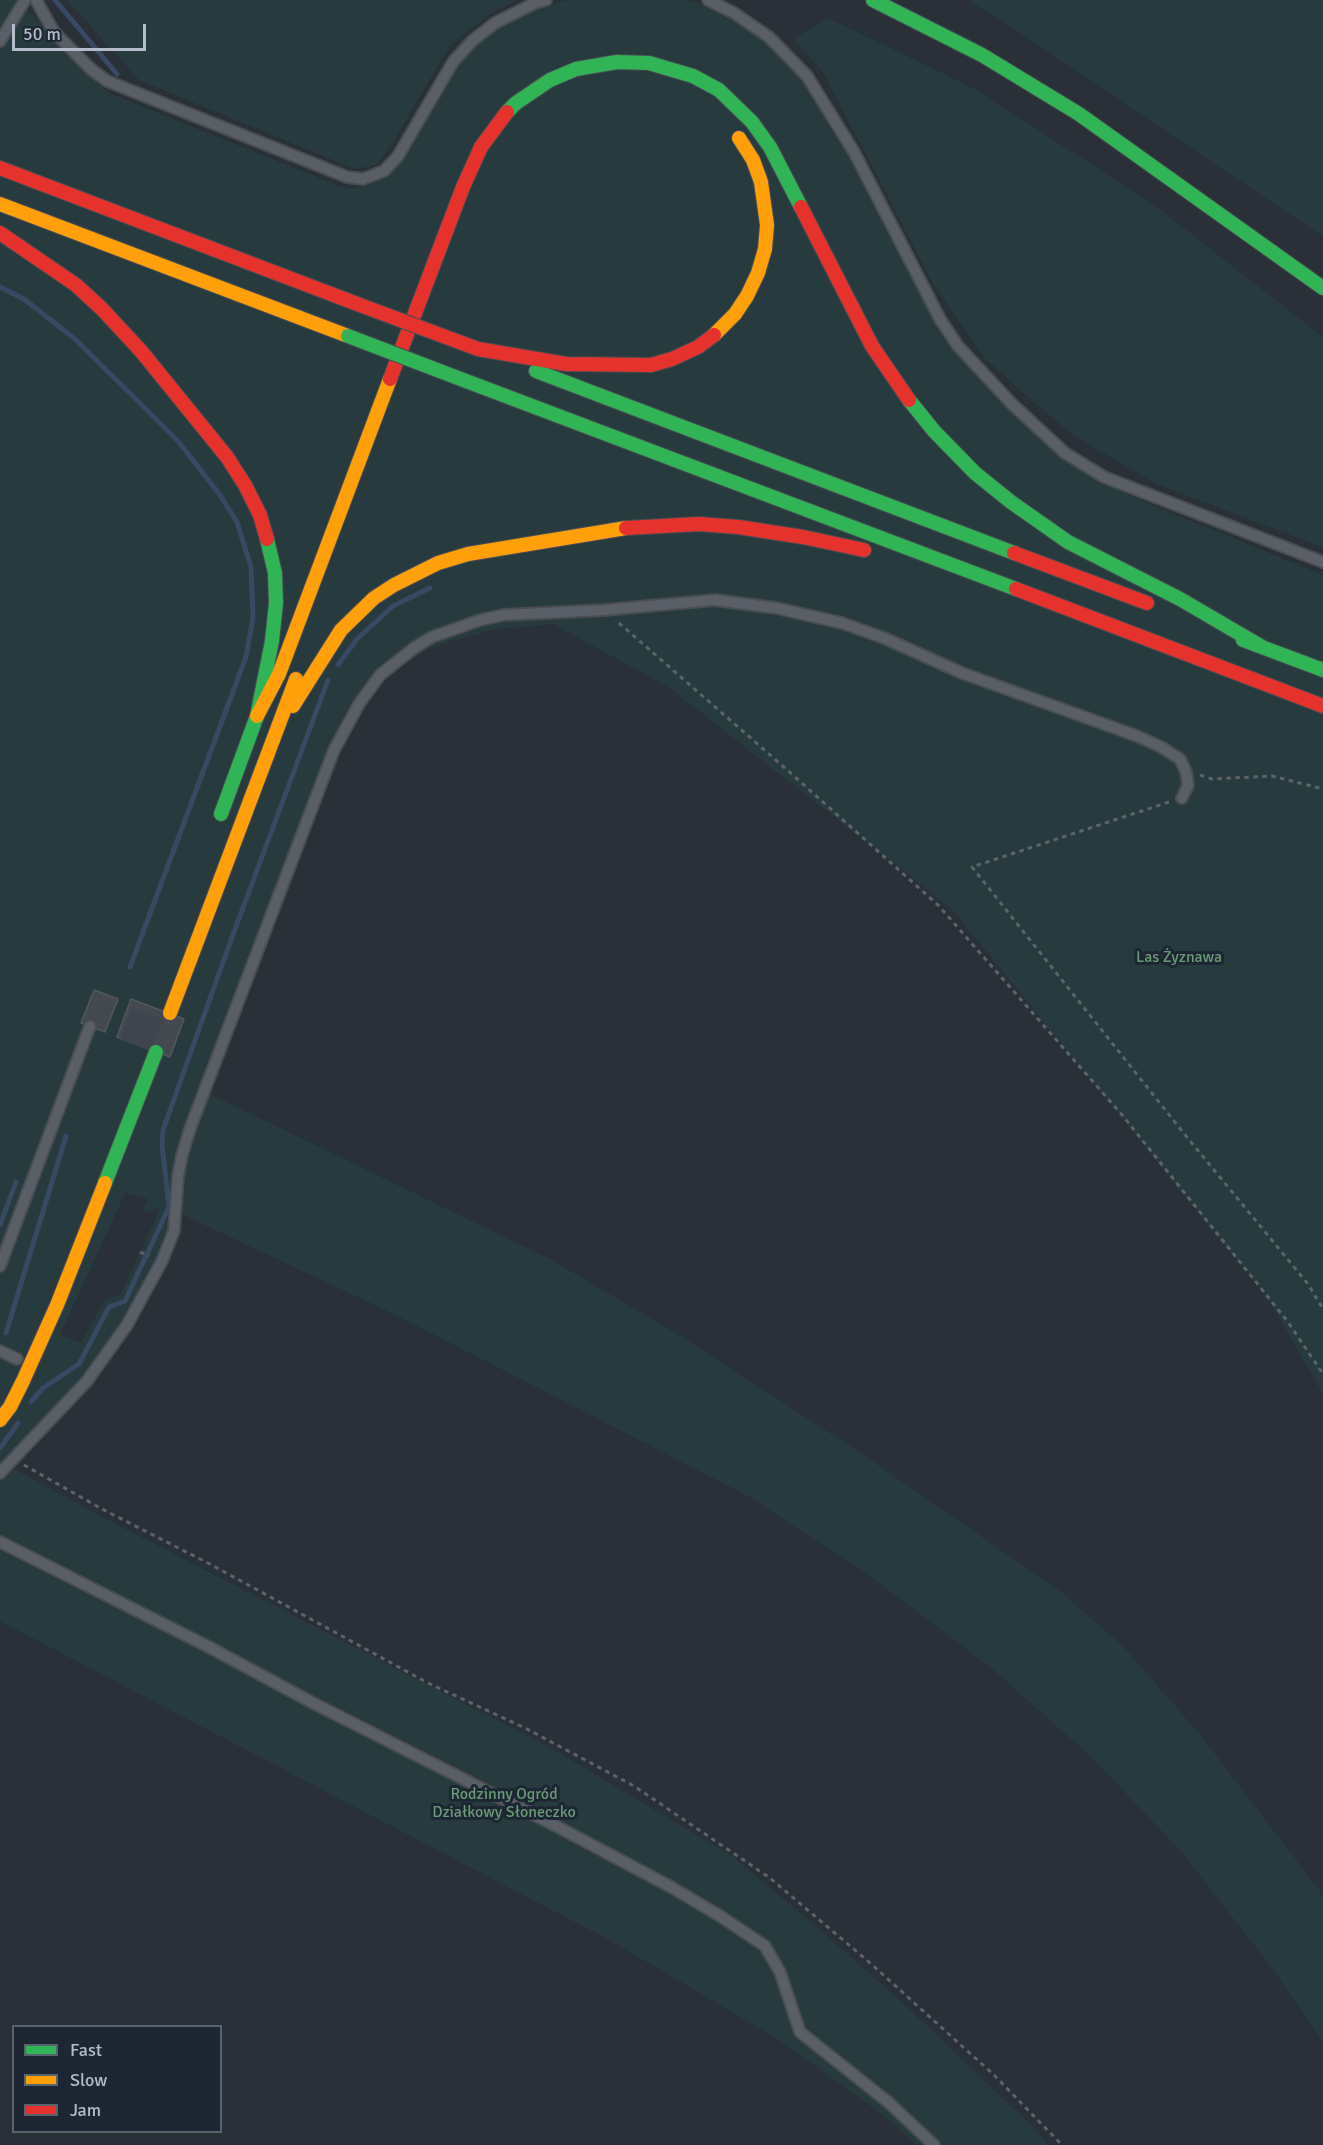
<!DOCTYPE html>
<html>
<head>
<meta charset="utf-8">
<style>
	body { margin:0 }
	#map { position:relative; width:1323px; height:2145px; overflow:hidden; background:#2a3038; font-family:Signika,sans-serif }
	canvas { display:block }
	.legend { position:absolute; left:12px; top:2025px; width:210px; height:108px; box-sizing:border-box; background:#1d2633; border:2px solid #59626f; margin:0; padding:8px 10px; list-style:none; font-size:18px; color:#b4bcc9 }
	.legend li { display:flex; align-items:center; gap:12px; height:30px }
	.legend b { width:30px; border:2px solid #59626f }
	.scale { position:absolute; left:12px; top:24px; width:134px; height:27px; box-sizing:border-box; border:3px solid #b4bcc9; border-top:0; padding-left:8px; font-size:18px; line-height:21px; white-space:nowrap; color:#b4bcc9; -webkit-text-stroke:4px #1d2633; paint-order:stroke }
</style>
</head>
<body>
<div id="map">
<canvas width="1323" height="2145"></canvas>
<ul class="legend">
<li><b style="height:8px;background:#30b455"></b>Fast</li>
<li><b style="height:8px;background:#ff9f0a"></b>Slow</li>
<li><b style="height:8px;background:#e5322d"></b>Jam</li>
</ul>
<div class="scale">50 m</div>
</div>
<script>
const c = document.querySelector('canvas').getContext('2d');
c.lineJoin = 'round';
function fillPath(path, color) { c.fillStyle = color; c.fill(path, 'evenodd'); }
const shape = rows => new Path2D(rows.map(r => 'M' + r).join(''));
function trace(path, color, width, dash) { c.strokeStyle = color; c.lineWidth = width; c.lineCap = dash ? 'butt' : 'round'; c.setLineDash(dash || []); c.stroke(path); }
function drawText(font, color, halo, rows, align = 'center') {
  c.font = font + ' Signika,sans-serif'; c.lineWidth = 6; c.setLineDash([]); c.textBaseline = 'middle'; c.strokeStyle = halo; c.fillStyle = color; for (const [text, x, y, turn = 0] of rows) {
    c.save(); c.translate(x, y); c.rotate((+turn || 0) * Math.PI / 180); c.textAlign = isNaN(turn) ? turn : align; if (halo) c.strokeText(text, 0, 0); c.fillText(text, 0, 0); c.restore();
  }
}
fillPath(shape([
	[0,0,18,0,98,84,111,94,341,187,352,188,371,184,389,174,400,161,456,60,490,30,536,7,568,0,688,0,698,3,734,20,762,38,819,95,950,337,1040,436,1069,462,1103,483,1137,499,1323,575,1323,1394,1269,1300,952,909,667,686,553,624,498,629,454,640,427,650,409,661,385,679,372,694,341,736,204,1091,550,1259,684,1338,862,1454,1060,1591,1123,1646,1202,1737,1323,1895,1323,2042,1275,1972,1180,1850,1087,1753,990,1667,870,1576,748,1496,400,1317,177,1212,162,1261,87,1381,7,1465,108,1520,549,1747,729,1854,802,1914,902,2002,1033,2127,1048,2145,917,2145,883,2115,778,2039,611,1941,0,1621],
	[125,1193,148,1199,142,1213,160,1208,121,1294,105,1300,81,1343,60,1335],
	[67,0,518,0,496,10,450,45,390,147,377,165,355,169,139,80],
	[967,0,1323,0,1323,236,983,9],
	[828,18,973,88,1153,204,1323,337,1323,547,1159,485,1072,435,984,358,932,282,823,72,793,39]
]), '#273a3e');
trace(shape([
	[55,0,117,74],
	[0,287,24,299,75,339,178,441,220,495,237,522,251,567,253,618,246,657,130,967],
	[338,665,357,639,393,606,430,588],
	[0,1225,16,1182],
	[6,1333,66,1136],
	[31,1402,43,1388,79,1364,109,1307,125,1301,169,1207,162,1145,163,1130,231,940,328,680],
	[0,1448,18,1423]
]), '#384963', 5);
const building = shape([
	[94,990,118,999,105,1032,81,1023,94,990],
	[131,999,184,1019,170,1057,117,1037,131,999]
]);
fillPath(building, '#444950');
trace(building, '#52575f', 1.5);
trace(shape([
	[136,1045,150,1006]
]), '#3f454e', 33, [33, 16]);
const lane = shape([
	[36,0,54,32,92,70,107,81,347,177,363,179,384,171,398,156,453,62,472,41,495,23,535,3,546,0],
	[708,0,734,13,769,37,807,76,854,152,940,319,958,346,1012,404,1065,453,1104,477,1323,562],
	[0,41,25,0],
	[0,1266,90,1026],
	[0,1351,17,1359],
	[0,1473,87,1381,127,1325,162,1261,174,1231,178,1176,182,1155,191,1126,334,750,359,704,380,675,414,648,432,637,480,620,503,615,604,610,715,600,776,608,842,623,884,638,962,673,1137,736,1161,747,1180,759,1186,772,1188,785,1182,798],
	[0,1542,207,1646,313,1703,556,1826,671,1887,720,1916,765,1946,780,1972,800,2032,888,2102,934,2145]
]);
const fast = shape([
	[873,0,982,55,1079,114,1323,288],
	[507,112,516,103,550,80,576,69,617,62,649,63,693,76,719,90,752,122,770,147,801,207],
	[536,371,1014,553],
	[466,381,1016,589],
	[909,400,934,431,975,473,1011,502,1068,542,1180,599,1264,648],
	[1243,640,1323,670],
	[221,814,257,716,272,641,276,603,275,573,267,539],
	[105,1183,156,1052]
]);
const slow = shape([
	[0,204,348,336],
	[714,335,735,314,747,296,758,273,765,249,767,225,761,182,753,160,739,138],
	[293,706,341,630,374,598,394,585,438,563,468,554,626,528],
	[257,716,279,674,390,379],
	[170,1013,296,679],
	[0,1420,10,1407,23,1381,57,1305,105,1183]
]);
const jam = shape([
	[0,168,360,305],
	[801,207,872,346,909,400],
	[0,233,76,285,102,309,141,351,227,457,245,485,260,515,267,539],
	[478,349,566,364,651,365,672,359,698,347,714,335],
	[390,379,463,187,481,147,507,112],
	[626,528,699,524,738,527,803,537,864,550],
	[1014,553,1147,603],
	[1016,589,1323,706]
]);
trace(lane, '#484c53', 14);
trace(fast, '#484c53', 16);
trace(slow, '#484c53', 16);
trace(jam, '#484c53', 16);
trace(shape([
	[619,623,785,768,938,905,1123,1116,1288,1322,1323,1374],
	[1200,775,1212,779,1272,776,1323,789],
	[1169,802,972,867,1186,1136,1308,1284,1323,1309],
	[140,1252,149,1256],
	[24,1465,102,1509,208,1563,428,1683,525,1728,634,1786,770,1878,869,1962,994,2075,1062,2145]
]), '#5d636a', 3, [4.5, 4.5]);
trace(lane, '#5a5e66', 10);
trace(fast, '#30b455', 14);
trace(slow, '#ff9f0a', 14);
trace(jam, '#e5322d', 14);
const fastBridge = shape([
	[348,336,466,381]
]);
const jamBridge = shape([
	[360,305,478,349]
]);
trace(fastBridge, '#474c53', 16, []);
trace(jamBridge, '#474c53', 16, []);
trace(fastBridge, '#30b455', 14);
trace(jamBridge, '#e5322d', 14);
drawText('16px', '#6b9a76', '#1d2633', [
	["Las Żyznawa",1179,958],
	["Rodzinny Ogród",504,1795],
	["Działkowy Słoneczko",504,1813]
]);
</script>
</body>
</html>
